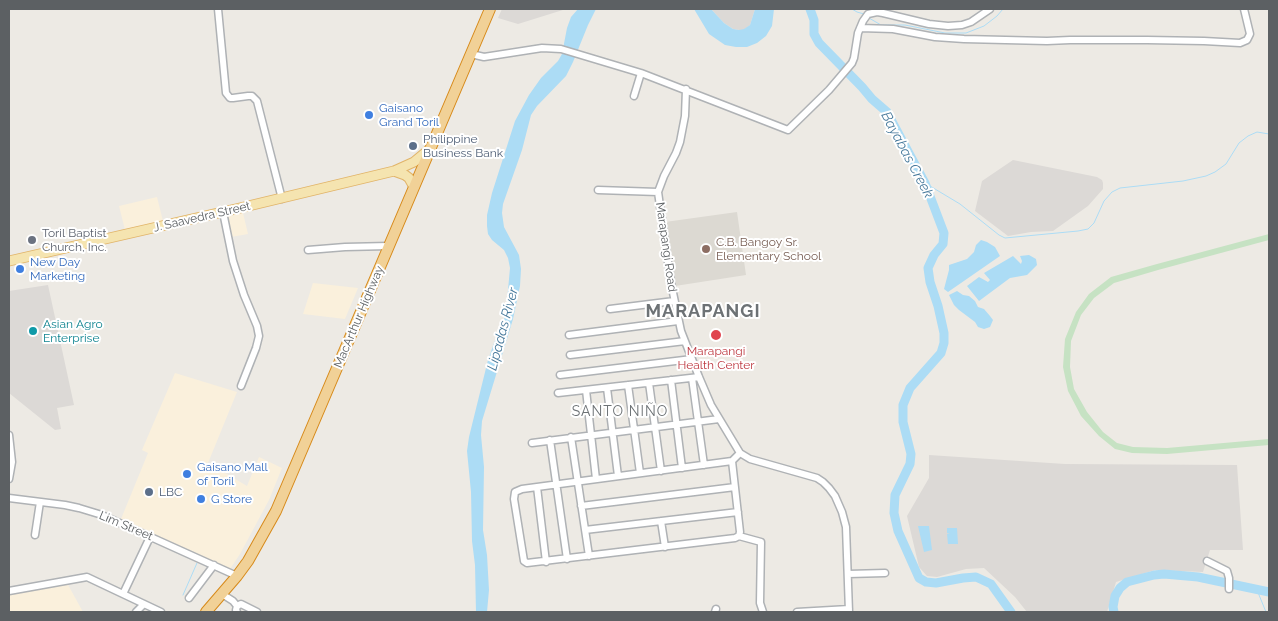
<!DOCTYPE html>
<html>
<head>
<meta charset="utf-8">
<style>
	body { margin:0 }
	#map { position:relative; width:1278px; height:621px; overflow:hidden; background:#edeae4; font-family:Raleway,sans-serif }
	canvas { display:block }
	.frame { position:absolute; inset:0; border:10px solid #5c6063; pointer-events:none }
</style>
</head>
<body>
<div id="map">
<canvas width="1278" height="621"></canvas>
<div class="frame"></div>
</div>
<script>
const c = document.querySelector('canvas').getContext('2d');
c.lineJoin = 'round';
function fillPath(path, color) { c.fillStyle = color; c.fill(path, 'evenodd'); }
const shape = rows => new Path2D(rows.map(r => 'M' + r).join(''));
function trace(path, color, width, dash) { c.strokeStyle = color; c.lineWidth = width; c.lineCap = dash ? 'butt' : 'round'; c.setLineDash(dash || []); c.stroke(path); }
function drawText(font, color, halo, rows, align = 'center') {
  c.font = font + ' Raleway,sans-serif'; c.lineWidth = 4; c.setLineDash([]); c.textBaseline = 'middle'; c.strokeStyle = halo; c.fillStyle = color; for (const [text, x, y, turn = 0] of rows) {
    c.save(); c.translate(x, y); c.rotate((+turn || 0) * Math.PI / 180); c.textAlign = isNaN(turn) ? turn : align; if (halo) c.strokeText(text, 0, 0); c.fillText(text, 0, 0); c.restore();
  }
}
fillPath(shape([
	[157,197,163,221,125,230,119,206],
	[243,213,248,234,231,237,226,217],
	[313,283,358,288,345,319,303,314],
	[175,373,237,392,208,463,247,486,259,457,282,468,269,500,240,554,230,569,121,519,148,453,142,450],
	[67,583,83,612,9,612,9,594]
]), '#faf0dc');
fillPath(shape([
	[502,9,566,9,518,24,498,18],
	[711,9,755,9,750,25,744,30,739,30,733,29,724,23],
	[1013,160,1097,177,1102,180,1103,183,1103,189,1088,206,1053,231,1031,232,1008,236,975,211,982,181],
	[48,285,74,405,57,408,61,429,55,430,9,393,9,291],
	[929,455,1065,464,1237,465,1243,550,1210,550,1203,572,1155,570,1116,582,1107,612,1027,612,1015,597,984,568,966,569,937,577,927,576,919,567,907,516,929,478]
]), '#dcd9d6');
fillPath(shape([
	[737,212,746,275,675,286,665,222]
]), '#dcd9d2');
fillPath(shape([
	[1269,234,1269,240,1158,270,1114,283,1094,298,1081,315,1071,341,1070,367,1074,389,1087,412,1103,432,1117,443,1133,447,1167,448,1269,439,1269,445,1167,454,1132,453,1115,449,1099,436,1081,416,1068,391,1063,367,1065,339,1076,312,1089,294,1111,277,1157,264]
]), '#c6e2c3');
fillPath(shape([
	[578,9,596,9,588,25,573,62,566,76,537,106,531,115,522,150,503,204,502,213,504,227,519,255,521,269,520,286,513,319,482,421,481,435,484,467,483,530,487,555,489,590,487,612,476,612,475,565,472,541,471,492,467,451,469,437,488,360,494,343,502,327,506,312,510,268,508,258,504,250,492,240,488,234,487,226,487,215,492,193,515,121,529,95,541,78,558,61,562,54,567,28,571,17],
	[694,9,711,9,724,23,733,29,739,30,744,29,750,25,755,9,774,9,772,26,766,36,757,43,747,47,736,47,725,45,709,34],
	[981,240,987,242,995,247,1000,256,948,292,944,289,949,270,949,265,967,259,974,252,976,245],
	[1029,255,1036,259,1037,265,1027,275,1010,278,979,301,967,286,979,277,988,282,990,280,984,273,1013,256,1021,264,1022,261,1020,256],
	[957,291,963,295,969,296,975,301,978,307,984,309,990,316,993,320,990,327,984,329,978,327,975,322,959,310,954,305,949,295],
	[918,526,929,526,932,550,924,552],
	[947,528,957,528,958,544,948,544,947,534,950,533,947,533]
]), '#acdcf5');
trace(shape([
	[852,9,857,12,864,14],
	[869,18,881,25,905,25,945,33,966,33,984,26,997,16,1003,9],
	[925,183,960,204,999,235,1005,238,1078,231,1088,229,1094,223,1104,201,1112,192,1120,188,1183,181,1206,176,1215,172,1226,164,1239,143,1248,136,1257,132,1269,134],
	[1257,590,1266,612],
	[183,595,197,563]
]), '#acdcf5', 1);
trace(shape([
	[810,9,814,20,814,34,819,43,862,87,872,99,887,112,925,183,944,233,943,244,934,255,928,268,930,282,938,306,944,333,944,343,941,353,910,388,903,405,903,422,911,454,910,464,895,495,894,513,898,531,919,578,926,582,936,583,963,578,976,577,991,584,1011,612],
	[1114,612,1113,607,1115,596,1120,588,1127,582,1154,575,1164,574,1198,577,1269,592]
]), '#acdcf5', 9);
const minor = shape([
	[218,9,226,93,230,98,233,98,248,96,252,96,257,101,282,199],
	[860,28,893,29,935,37,964,39,1047,41,1070,40,1147,40,1204,41,1240,43,1247,40,1250,34,1244,9],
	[471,54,484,57,542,48,561,49,641,73,788,130,829,90,852,63,854,58,858,33,863,21,868,14,877,12,883,13,929,24,948,26,962,25,971,22,990,9],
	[686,89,685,116,680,142,676,153,664,176,658,192,671,283,681,331,699,377,711,405,740,453,750,459,817,478,823,482,829,488,835,496,842,512,846,527,849,612],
	[634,96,641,73],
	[598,190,658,192],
	[223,212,233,261,244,295,257,326,259,336,256,348,241,386],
	[308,250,345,247,389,246],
	[610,309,674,301],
	[569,335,678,321],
	[570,355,685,341],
	[560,375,692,359],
	[692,378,704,465],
	[671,380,682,468],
	[649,383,661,471],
	[628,385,640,473],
	[607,388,618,476],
	[586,390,596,479],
	[558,393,699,377],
	[9,435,12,462,9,479],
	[571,437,589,556],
	[550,440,567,559],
	[532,443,719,419],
	[740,453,732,461,522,489,515,492,514,499,524,561,527,563,735,538,739,536,761,542,760,603,763,612],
	[732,461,740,532,739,536],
	[537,487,546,562],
	[9,498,65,505,79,508,102,515,237,576],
	[581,506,735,487],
	[661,521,665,547],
	[585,530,738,512],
	[35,535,40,502],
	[1207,561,1227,571,1229,578,1229,589],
	[848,574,885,573],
	[9,591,87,577,161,612],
	[123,594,150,537],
	[222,594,233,601,237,606,236,610,237,612],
	[189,598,214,565],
	[237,606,241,604,257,612],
	[136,612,144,604],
	[715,612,716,609],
	[797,612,849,609]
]);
const major = shape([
	[394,171,405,175,409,178,414,187],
	[9,261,240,208,394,171,414,162,431,148]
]);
const highway = shape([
	[206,612,237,576,248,561,276,511,490,9]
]);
trace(minor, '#afb2b5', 9);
trace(major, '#e1b469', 11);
trace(highway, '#d78a1a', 12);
trace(minor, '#fff', 6);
trace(major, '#f5e4b0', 9);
trace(highway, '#f1d197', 10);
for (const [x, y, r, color] of [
	[369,115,5,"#3f7fe0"],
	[413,146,5,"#5c6f8a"],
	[32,240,5,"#6b7280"],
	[706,249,5,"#8d6e63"],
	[20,269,5,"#3f7fe0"],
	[33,331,5,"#0f9aa8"],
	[716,335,6,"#e0444e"],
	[187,474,5,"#3f7fe0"],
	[149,492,5,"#5c6f8a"],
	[201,499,5,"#3f7fe0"]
]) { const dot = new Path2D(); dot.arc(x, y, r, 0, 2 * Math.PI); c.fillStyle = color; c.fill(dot); trace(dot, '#fff', 2); }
drawText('12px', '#366cbe', '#fff', [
	["Gaisano",379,108],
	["Grand Toril",379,122],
	["New Day",30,262],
	["Marketing",30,276],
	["Gaisano Mall",197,467],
	["of Toril",197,481],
	["G Store",211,499]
], 'left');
drawText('12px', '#4e5e75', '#fff', [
	["Philippine",423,139],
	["Business Bank",423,153],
	["LBC",159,492]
], 'left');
drawText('12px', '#5c6063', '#fff', [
	["J. Saavedra Street",202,217,-13],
	["Marapangi Road",666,247,82],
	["MacArthur Highway",359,317,-67],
	["Lim Street",126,526,23]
]);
drawText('12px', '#5b616d', '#fff', [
	["Toril Baptist",42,233],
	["Church, Inc.",42,247]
], 'left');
drawText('12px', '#785e54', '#fff', [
	["C.B. Bangoy Sr.",716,242],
	["Elementary School",716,256]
], 'left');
drawText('12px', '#0d838f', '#fff', [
	["Asian Agro",43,324],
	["Enterprise",43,338]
], 'left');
drawText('12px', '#be3a42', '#fff', [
	["Marapangi",716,351],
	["Health Center",716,365]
]);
drawText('italic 14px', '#487a9c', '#fff', [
	["Bayabas Creek",907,155,62],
	["Lipadas River",503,329,-75]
]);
c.letterSpacing = '1px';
drawText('14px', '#6d7275', '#fff', [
	["SANTO NIÑO",620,412]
]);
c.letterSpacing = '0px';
c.letterSpacing = '1px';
drawText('bold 18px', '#6d7275', '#fff', [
	["MARAPANGI",703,312]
]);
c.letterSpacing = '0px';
</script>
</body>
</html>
